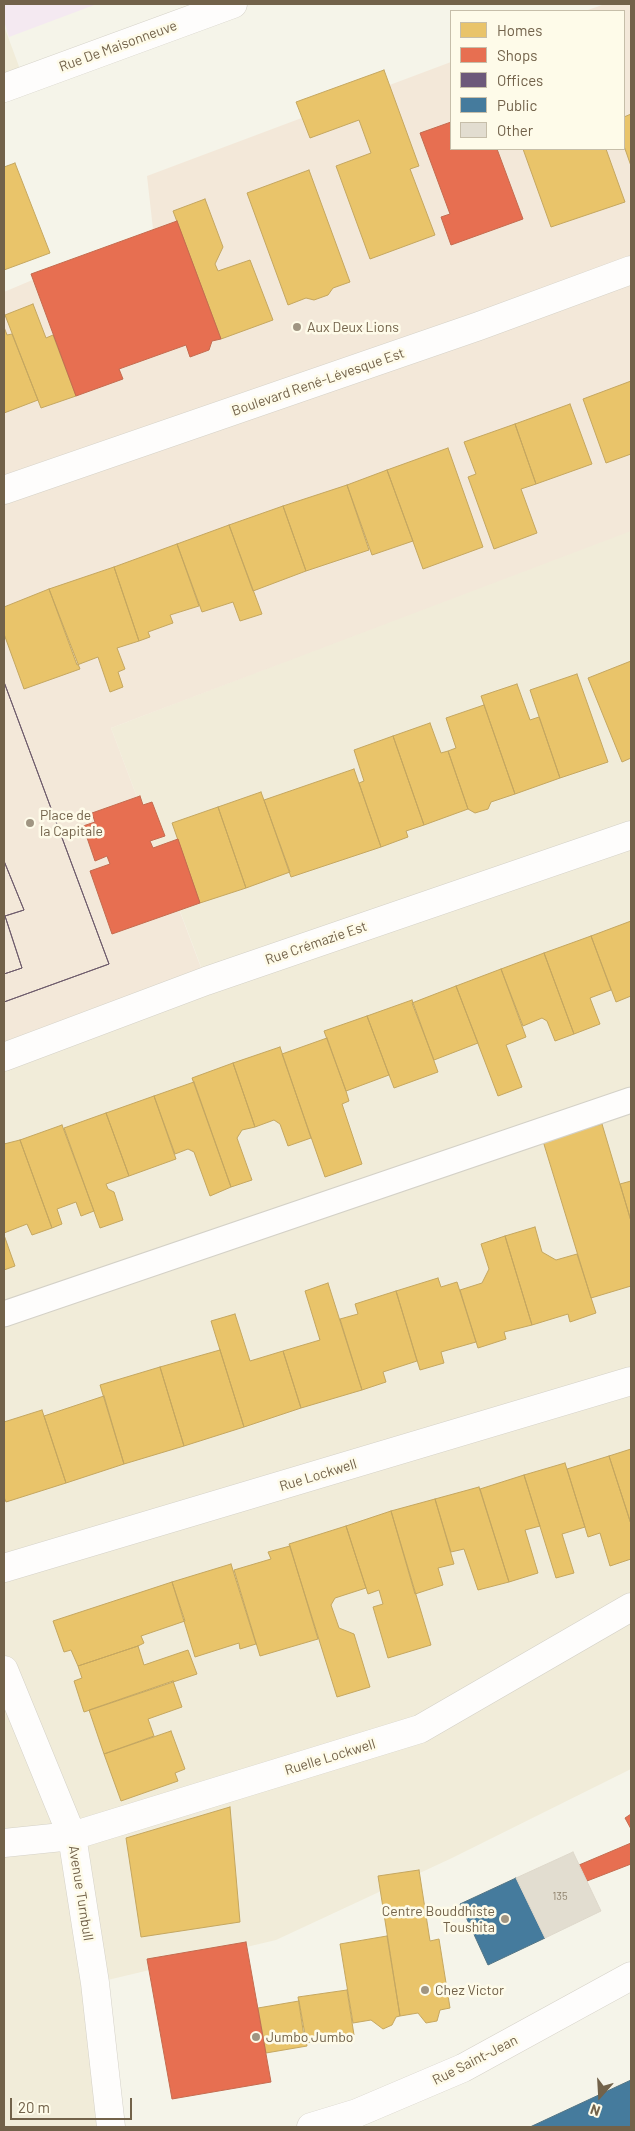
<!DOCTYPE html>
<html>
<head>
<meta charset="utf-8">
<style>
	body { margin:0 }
	#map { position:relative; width:635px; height:2131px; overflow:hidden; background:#f5f4e9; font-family:Barlow,sans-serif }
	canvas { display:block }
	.frame { position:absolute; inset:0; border:5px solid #72624a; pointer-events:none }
	.legend { position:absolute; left:450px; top:10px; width:175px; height:140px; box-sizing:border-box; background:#fefbe9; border:1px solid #c6bea9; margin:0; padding:6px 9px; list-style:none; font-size:15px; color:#72624a }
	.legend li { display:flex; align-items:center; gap:10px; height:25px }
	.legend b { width:25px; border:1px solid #c6bea9 }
	.north { position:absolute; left:575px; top:2071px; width:50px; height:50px; -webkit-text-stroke:4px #fefbe9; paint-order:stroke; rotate:199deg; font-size:14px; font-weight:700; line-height:20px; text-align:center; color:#72624a }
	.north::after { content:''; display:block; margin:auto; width:18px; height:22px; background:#72624a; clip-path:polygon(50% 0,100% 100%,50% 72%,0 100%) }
	.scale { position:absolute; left:10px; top:2098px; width:122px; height:22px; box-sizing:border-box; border:2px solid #72624a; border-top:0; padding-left:6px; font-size:15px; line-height:18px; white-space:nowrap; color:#72624a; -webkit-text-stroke:4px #fefbe9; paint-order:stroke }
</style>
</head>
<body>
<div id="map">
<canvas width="635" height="2131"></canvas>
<div class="frame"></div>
<ul class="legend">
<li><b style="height:14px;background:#e9c46a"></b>Homes</li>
<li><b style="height:14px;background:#e76f51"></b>Shops</li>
<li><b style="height:14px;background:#6d597a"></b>Offices</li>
<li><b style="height:14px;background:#457b9d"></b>Public</li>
<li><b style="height:14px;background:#e2ddd0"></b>Other</li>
</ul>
<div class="north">N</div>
<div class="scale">20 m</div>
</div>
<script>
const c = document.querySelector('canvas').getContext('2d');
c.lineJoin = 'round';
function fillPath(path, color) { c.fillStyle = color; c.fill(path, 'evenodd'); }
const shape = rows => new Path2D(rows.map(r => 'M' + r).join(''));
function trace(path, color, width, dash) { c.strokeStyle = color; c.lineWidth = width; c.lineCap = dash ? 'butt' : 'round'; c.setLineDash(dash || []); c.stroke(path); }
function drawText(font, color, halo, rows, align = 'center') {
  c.font = font + ' Barlow,sans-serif'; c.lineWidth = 5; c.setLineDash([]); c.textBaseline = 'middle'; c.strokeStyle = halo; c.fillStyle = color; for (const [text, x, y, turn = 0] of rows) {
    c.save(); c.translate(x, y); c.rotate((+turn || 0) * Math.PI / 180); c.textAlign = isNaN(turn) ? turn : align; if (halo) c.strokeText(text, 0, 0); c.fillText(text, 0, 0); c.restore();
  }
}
fillPath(shape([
	[4,26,24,80,4,88],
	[631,529,631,1769,452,1858,276,1940,95,1983,111,2127,4,2127,4,1057,206,980,111,728]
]), '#f1ecd9');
fillPath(shape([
	[605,4,631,4,631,531,111,728,206,981,4,1057,4,292,153,229,147,176,451,62,451,149,624,149,624,11,585,11]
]), '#f3e8d9');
fillPath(shape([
	[4,4,97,4,9,37,4,21]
]), '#f4e9f1');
const homes = shape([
	[384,70,419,166,410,169,435,235,370,259,336,166,371,153,359,120,310,138,296,102,384,70],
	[631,114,631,166,624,146,624,117,631,114],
	[523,149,606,149,625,202,551,227,523,149],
	[15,163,50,253,4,270,4,167,15,163],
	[309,170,350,282,333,288,328,295,314,300,306,298,288,305,247,193,309,170],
	[205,199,223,247,215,264,218,271,250,260,273,320,221,339,173,211,205,199],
	[33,304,46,338,53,335,76,396,41,408,5,315,33,304],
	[4,327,7,335,12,334,38,400,4,413,4,327],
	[631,381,631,454,606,463,583,399,631,381],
	[570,404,592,464,536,484,515,424,570,404],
	[515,424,536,484,521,489,537,533,494,549,468,477,476,474,464,442,515,424],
	[448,448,483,547,423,569,387,470,448,448],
	[387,470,413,541,372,555,347,485,387,470],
	[347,485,369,550,306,571,283,506,347,485],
	[283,506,306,571,253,591,229,525,283,506],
	[229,525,262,614,240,621,233,602,202,612,177,544,229,525],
	[177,544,199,606,170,615,173,623,148,632,150,637,139,641,114,567,177,544],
	[114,567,139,641,117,648,125,669,118,672,123,687,110,692,98,657,77,665,49,589,114,567],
	[49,589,80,669,24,689,4,634,4,607,49,589],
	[631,661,631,758,622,762,588,678,631,661],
	[577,674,608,762,560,778,530,690,577,674],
	[517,684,530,720,539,717,560,778,515,794,481,696,517,684],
	[484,705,515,794,491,802,488,809,475,813,468,809,448,751,456,748,446,718,484,705],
	[430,723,441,753,448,751,468,809,424,825,393,736,430,723],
	[393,736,424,825,406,831,408,837,381,847,359,783,364,781,354,750,393,736],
	[354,769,381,847,291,877,264,800,354,769],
	[261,792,290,872,246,888,218,807,261,792],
	[218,807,246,888,200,903,172,823,218,807],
	[631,921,631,996,616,1002,591,936,631,921],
	[591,936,611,990,590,998,600,1024,574,1034,544,953,591,936],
	[544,953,574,1034,555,1041,547,1021,542,1018,523,1026,501,969,544,953],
	[501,969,526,1037,506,1045,522,1087,498,1096,456,986,501,969],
	[456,986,478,1043,434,1060,412,1003,456,986],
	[412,1000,438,1072,394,1088,367,1016,412,1000],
	[367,1016,389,1075,346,1091,324,1031,367,1016],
	[327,1038,346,1091,349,1101,342,1104,362,1164,325,1177,282,1054,327,1038],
	[280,1047,311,1138,288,1146,280,1124,274,1120,255,1127,233,1063,280,1047],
	[233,1063,255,1127,242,1130,237,1138,252,1180,231,1187,192,1078,233,1063],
	[194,1082,231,1187,210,1196,194,1152,188,1149,175,1154,154,1096,194,1082],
	[154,1096,176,1159,129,1176,106,1113,154,1096],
	[106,1113,129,1176,106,1184,108,1189,114,1192,123,1220,100,1228,64,1128,106,1113],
	[602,1124,631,1221,631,1286,591,1298,543,1141,602,1124],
	[62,1125,94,1211,81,1216,76,1202,57,1209,62,1224,52,1228,20,1140,62,1125],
	[20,1140,52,1228,32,1235,27,1224,4,1233,4,1144,20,1140],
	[631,1181,631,1221,620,1184,631,1181],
	[535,1227,542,1252,556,1260,577,1254,596,1313,570,1322,568,1314,532,1325,505,1236,535,1227],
	[4,1235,15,1266,4,1270,4,1235],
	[505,1236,532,1325,504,1332,506,1339,478,1348,460,1290,482,1283,489,1269,481,1244,505,1236],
	[438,1278,441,1287,457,1282,476,1342,441,1352,444,1363,420,1370,396,1291,438,1278],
	[328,1283,362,1390,301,1408,283,1351,320,1340,305,1291,328,1283],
	[396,1291,417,1361,383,1372,386,1382,362,1390,340,1319,358,1314,355,1304,396,1291],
	[235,1314,250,1361,283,1351,301,1408,244,1427,211,1321,235,1314],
	[220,1350,244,1427,184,1446,160,1367,220,1350],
	[160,1367,184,1446,124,1464,100,1385,160,1367],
	[104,1396,124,1464,66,1483,44,1416,104,1396],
	[42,1410,66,1483,6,1502,4,1497,4,1422,42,1410],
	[631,1449,631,1524,609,1456,631,1449],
	[609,1456,631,1524,631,1559,610,1566,600,1533,588,1537,567,1469,609,1456],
	[565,1463,585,1527,562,1534,574,1573,556,1578,524,1475,565,1463],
	[524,1475,540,1526,525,1530,538,1573,509,1582,480,1489,524,1475],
	[479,1487,509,1582,478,1590,464,1549,451,1552,435,1499,479,1487],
	[435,1499,454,1564,438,1568,443,1585,415,1594,391,1511,435,1499],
	[391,1511,431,1645,388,1658,373,1607,383,1604,379,1590,368,1594,346,1526,391,1511],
	[346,1526,366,1588,335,1598,331,1605,339,1628,354,1634,370,1687,337,1697,289,1544,346,1526],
	[290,1546,318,1639,260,1656,234,1570,271,1559,268,1552,290,1546],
	[231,1564,256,1644,240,1649,239,1643,195,1657,172,1582,231,1564],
	[172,1582,185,1621,141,1636,144,1643,138,1646,78,1666,71,1650,64,1652,53,1621,172,1582],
	[138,1646,144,1665,188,1650,197,1674,84,1712,74,1681,82,1678,78,1666,138,1646],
	[173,1681,182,1707,148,1719,154,1736,104,1754,89,1710,173,1681],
	[171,1731,185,1769,175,1773,178,1781,121,1801,104,1754,171,1731],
	[230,1807,240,1922,141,1937,126,1838,230,1807],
	[419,1870,430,1941,439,1939,450,2008,440,2010,437,2021,426,2023,418,2013,400,2016,378,1876,419,1870],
	[387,1936,400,2016,396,2017,392,2025,383,2029,371,2020,353,2023,340,1944,387,1936],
	[347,1990,354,2035,305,2043,298,1997,347,1990],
	[299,2001,307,2046,266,2053,258,2008,299,2001]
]);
fillPath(homes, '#e9c46a');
trace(homes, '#c5a760', 1);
const shops = shape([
	[451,122,451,149,497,149,523,219,451,245,441,217,450,214,420,133,451,122],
	[177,221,221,339,212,341,209,350,190,357,186,345,119,369,123,379,76,396,31,274,177,221],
	[140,796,143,805,152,802,165,836,150,841,153,848,178,839,200,903,112,934,90,871,110,864,107,856,95,861,83,826,95,822,92,813,140,796],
	[631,1814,631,1829,625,1818,631,1814],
	[631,1843,631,1864,587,1881,579,1865,631,1843],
	[246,1942,271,2082,172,2099,147,1959,246,1942]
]);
fillPath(shops, '#e76f51');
trace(shops, '#c46b4f', 1);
const offices = shape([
	[4,682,109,964,4,1002,4,974,22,968,5,916,24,910,4,861,4,682],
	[4,682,109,964,4,1002,4,682],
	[4,861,24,910,5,916,22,968,4,974,4,861]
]);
fillPath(offices, '#6d597a');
trace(offices, '#6e5c6c', 1);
const public = shape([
	[516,1878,545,1938,488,1965,460,1904,516,1878],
	[631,2080,631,2127,530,2127,631,2080]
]);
fillPath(public, '#457b9d');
trace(public, '#527484', 1);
const building = shape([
	[573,1852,601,1911,545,1938,516,1878,573,1852]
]);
fillPath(building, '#e2ddd0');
trace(building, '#ded8cb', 1);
const service = shape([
	[4,1314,631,1100]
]);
const minor = shape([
	[4,88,233,4],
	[4,1057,206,981,631,835],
	[4,1568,631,1381],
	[4,1670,72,1836,95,1983,111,2127],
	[4,1843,72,1836,420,1729,631,1607]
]);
const secondary = shape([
	[4,490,479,326,631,270],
	[311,2127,357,2113,463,2068,631,1976]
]);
trace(service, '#d4d1c7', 27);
trace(minor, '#d4d1c7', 29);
trace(secondary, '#d5d1c7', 29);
trace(service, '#fefdfc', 25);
trace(minor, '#fefdfc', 28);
trace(secondary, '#fefdfc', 28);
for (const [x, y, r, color] of [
	[297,327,5,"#a09582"],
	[30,823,5,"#a09582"],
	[505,1919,5,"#a09582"],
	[425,1990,5,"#a09582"],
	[256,2037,5,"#a09582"]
]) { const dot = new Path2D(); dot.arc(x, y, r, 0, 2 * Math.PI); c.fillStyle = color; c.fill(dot); trace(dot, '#fefbe9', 2); }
drawText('11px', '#90836e', null, [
	["135",560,1896]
]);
drawText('14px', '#72624a', '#fefbe9', [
	["Rue De Maisonneuve",118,46,-20],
	["Boulevard René-Lévesque Est",318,382,-19],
	["Rue Crémazie Est",316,943,-19],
	["Rue Lockwell",318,1475,-17],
	["Ruelle Lockwell",330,1757,-17],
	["Avenue Turnbull",81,1893,81],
	["Rue Saint-Jean",475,2060,-27]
]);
drawText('14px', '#72624a', '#fefbe9', [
	["Aux Deux Lions",307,327],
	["Place de",40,815],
	["la Capitale",40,831],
	["Centre Bouddhiste",495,1911,"right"],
	["Toushita",495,1927,"right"],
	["Chez Victor",435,1990],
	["Jumbo Jumbo",266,2037]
], 'left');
</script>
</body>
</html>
